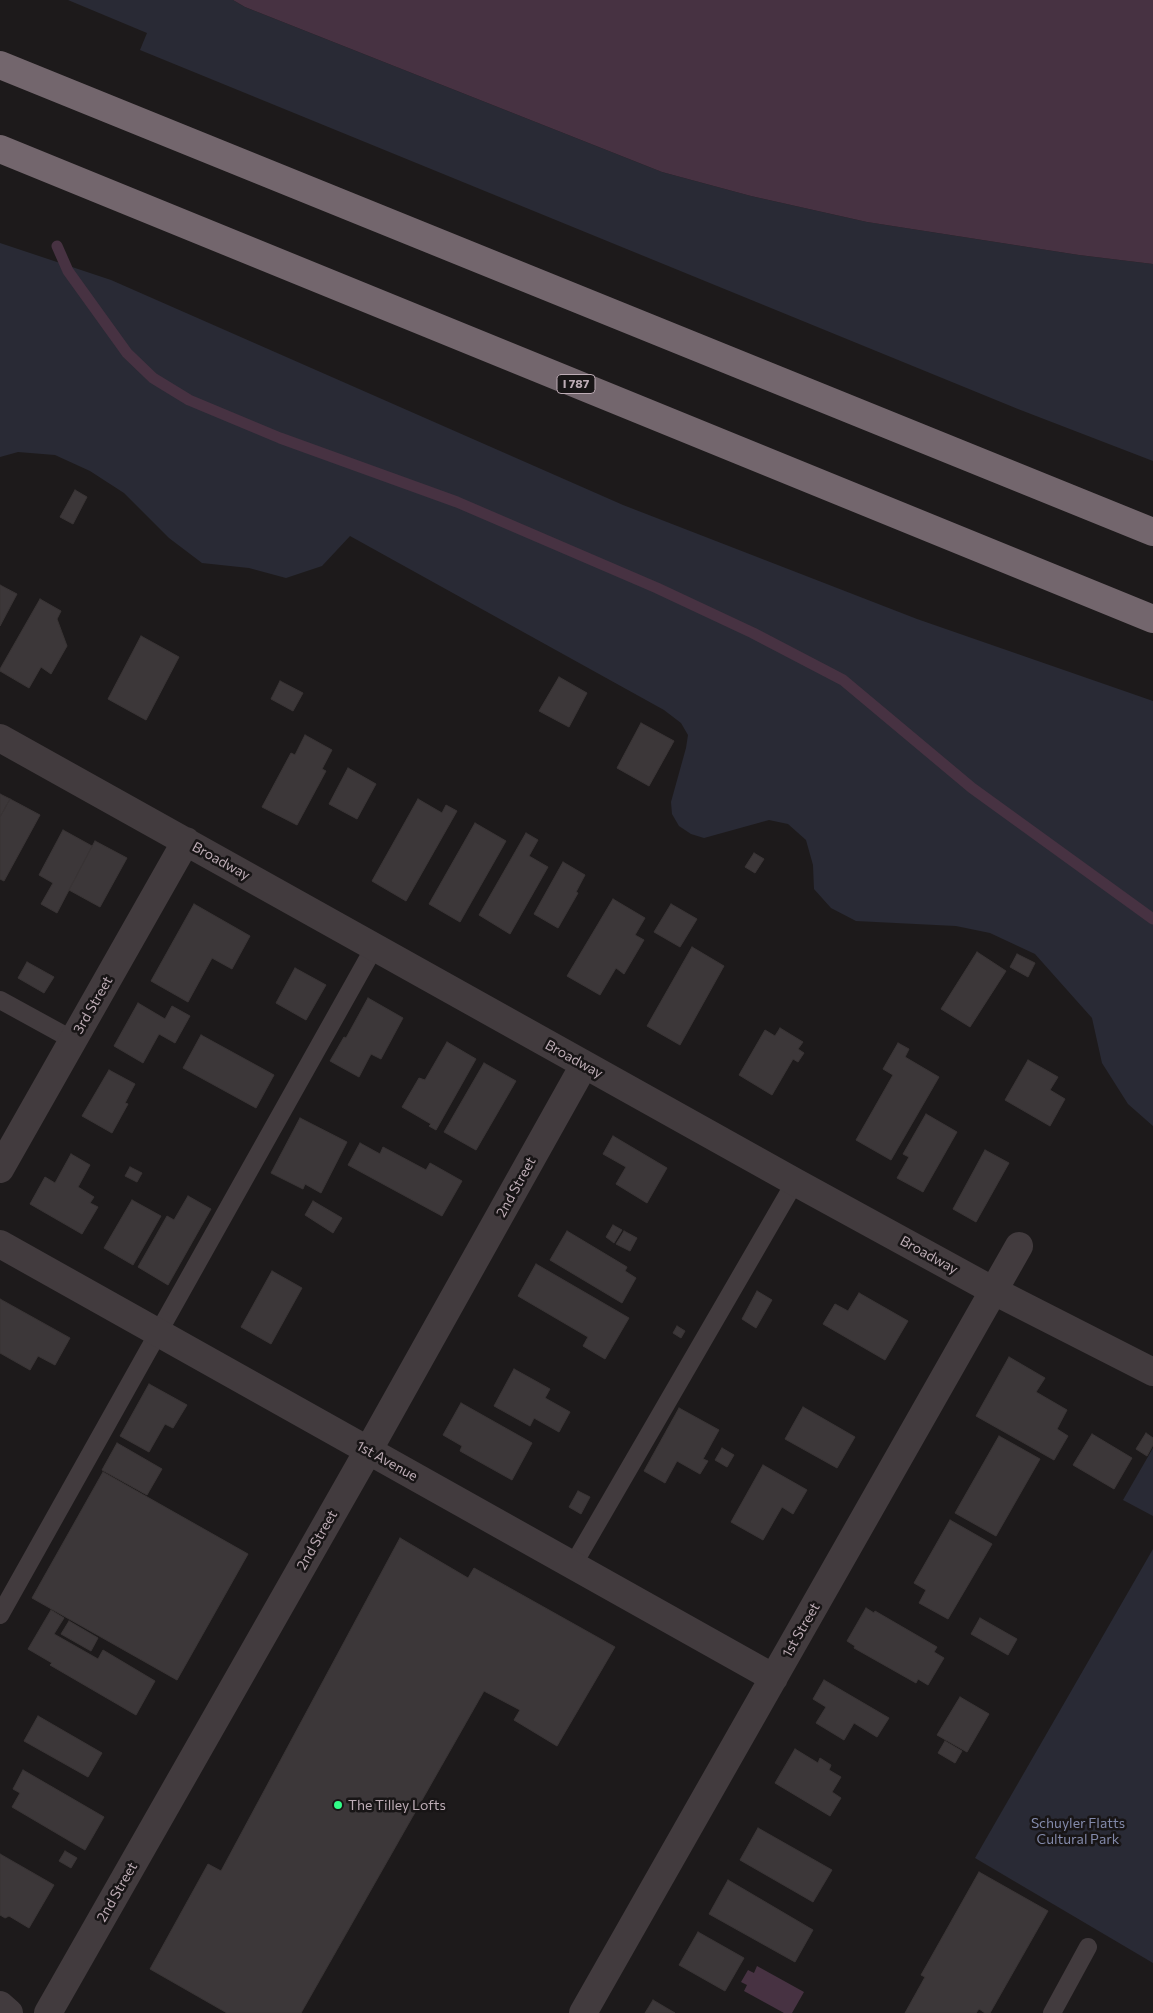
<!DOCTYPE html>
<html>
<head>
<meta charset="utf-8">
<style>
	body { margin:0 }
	canvas { display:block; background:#1d1a1b }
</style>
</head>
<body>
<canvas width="1153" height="2013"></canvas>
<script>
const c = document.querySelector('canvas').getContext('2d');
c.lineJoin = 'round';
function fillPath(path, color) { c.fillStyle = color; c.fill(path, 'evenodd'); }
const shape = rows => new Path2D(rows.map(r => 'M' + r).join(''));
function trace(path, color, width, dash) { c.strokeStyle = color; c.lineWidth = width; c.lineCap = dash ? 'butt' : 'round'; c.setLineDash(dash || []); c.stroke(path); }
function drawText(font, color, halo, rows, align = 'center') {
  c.font = font + ' Commissioner,sans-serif'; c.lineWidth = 5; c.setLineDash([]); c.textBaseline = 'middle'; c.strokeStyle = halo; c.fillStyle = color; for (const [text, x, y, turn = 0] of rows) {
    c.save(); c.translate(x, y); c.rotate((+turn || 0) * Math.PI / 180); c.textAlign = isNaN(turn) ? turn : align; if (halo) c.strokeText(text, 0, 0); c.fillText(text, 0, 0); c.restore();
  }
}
fillPath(shape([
	[68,0,233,0,245,7,662,172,751,196,867,222,1079,255,1153,264,1153,461,1018,409,140,50,147,33],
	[0,243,111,280,623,505,917,619,1153,701,1153,1126,1128,1104,1102,1063,1092,1018,1035,954,990,933,956,926,856,921,831,908,814,889,813,865,806,840,788,824,769,820,704,838,691,834,679,826,672,814,671,802,686,748,688,735,681,723,664,710,350,536,322,566,286,578,249,568,202,563,169,538,124,493,90,471,55,455,18,452,0,457],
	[1153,1448,1153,1516,1123,1500],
	[1153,1549,1153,1963,975,1858]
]), '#292a35');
fillPath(shape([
	[233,0,1153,0,1153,264,1079,255,867,222,751,196,662,172,245,7],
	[757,1966,804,1992,792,2013,784,2013,744,1991,747,1985,741,1982,748,1970,754,1973]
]), '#473242');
trace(shape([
	[57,246,68,271,127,353,153,378,189,400,280,438,457,502,657,588,753,633,843,680,972,788,1153,919]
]), '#473242', 11);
const building = shape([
	[75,490,87,497,73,524,60,517,75,490],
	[0,585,17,594,0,626,0,585],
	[40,599,61,611,57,619,67,646,51,674,41,667,29,688,0,671,0,669,40,599],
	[141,636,179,657,146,720,108,699,141,636],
	[559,677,587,693,569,727,539,711,559,677],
	[280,681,303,693,293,711,271,699,280,681],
	[641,723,674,741,649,786,617,768,641,723],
	[305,735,332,750,322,769,326,771,297,825,262,807,291,753,295,755,305,735],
	[348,768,376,784,357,819,329,804,348,768],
	[0,794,10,799,0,817,0,794],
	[10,799,40,815,4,881,0,879,0,817,10,799],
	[418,799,442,813,446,805,457,811,406,901,372,881,418,799],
	[475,823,506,841,460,922,429,904,475,823],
	[63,830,92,846,57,913,41,904,53,883,39,875,63,830],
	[526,833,538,840,529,856,548,867,510,934,479,915,526,833],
	[95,841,127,858,100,907,69,890,95,841],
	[754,853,764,859,755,873,745,867,754,853],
	[563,862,585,875,576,892,578,893,558,928,534,914,563,862],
	[613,899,645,918,635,935,644,940,624,974,616,968,600,995,567,976,613,899],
	[194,904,250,936,232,969,212,958,188,1002,151,981,194,904],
	[671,904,697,919,680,947,654,932,671,904],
	[692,947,724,966,680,1045,647,1026,692,947],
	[977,952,1006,971,970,1027,941,1009,977,952],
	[1017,954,1035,963,1028,977,1010,967,1017,954],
	[27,962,54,977,44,993,18,978,27,962],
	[295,968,326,985,306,1020,276,1003,295,968],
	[368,998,403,1018,381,1059,371,1054,359,1077,330,1061,344,1037,346,1038,368,998],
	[138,1003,165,1019,172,1006,190,1016,175,1043,159,1034,143,1063,114,1046,138,1003],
	[780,1028,803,1042,798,1049,804,1053,798,1062,793,1059,772,1095,739,1075,765,1030,775,1036,780,1028],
	[201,1035,274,1075,256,1108,183,1068,201,1035],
	[447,1042,476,1059,436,1130,429,1126,431,1124,402,1107,419,1078,425,1080,447,1042],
	[898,1043,909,1049,905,1057,939,1077,891,1160,856,1140,893,1075,883,1069,898,1043],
	[1028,1060,1058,1077,1050,1090,1065,1099,1050,1126,1005,1100,1028,1060],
	[484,1063,516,1081,476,1150,444,1132,484,1063],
	[109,1070,135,1084,125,1103,128,1104,112,1133,82,1116,109,1070],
	[926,1114,957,1132,923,1192,897,1178,909,1157,903,1154,926,1114],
	[300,1118,347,1142,321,1193,305,1184,303,1189,271,1173,300,1118],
	[613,1136,667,1168,647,1203,616,1184,626,1167,603,1154,613,1136],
	[360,1143,380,1154,383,1147,426,1170,430,1163,462,1181,442,1216,348,1165,360,1143],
	[985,1150,1009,1163,976,1222,953,1209,985,1150],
	[71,1154,90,1165,78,1187,94,1197,90,1203,98,1207,82,1234,30,1204,45,1177,55,1183,71,1154],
	[130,1167,142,1173,137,1182,125,1176,130,1167],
	[188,1196,211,1209,168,1285,138,1267,167,1216,174,1220,188,1196],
	[132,1200,161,1216,133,1265,104,1248,132,1200],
	[313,1201,342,1218,333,1233,305,1215,313,1201],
	[613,1225,622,1230,614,1243,606,1237,613,1225],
	[567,1231,627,1267,625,1271,636,1278,622,1303,550,1260,567,1231],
	[624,1231,637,1238,630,1251,616,1244,624,1231],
	[536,1264,629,1318,605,1359,583,1346,588,1337,518,1296,536,1264],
	[272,1271,302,1288,271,1344,241,1327,272,1271],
	[757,1291,772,1300,756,1328,742,1319,757,1291],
	[859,1293,908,1321,885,1360,823,1324,835,1304,848,1311,859,1293],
	[0,1299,70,1338,55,1365,38,1356,30,1370,0,1353,0,1299],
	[677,1326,685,1331,681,1338,673,1333,677,1326],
	[1009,1357,1045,1378,1036,1392,1067,1410,1057,1429,1068,1436,1054,1460,976,1416,1009,1357],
	[514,1369,550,1389,545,1398,570,1412,559,1432,534,1418,530,1426,494,1406,514,1369],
	[149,1384,187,1405,173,1428,165,1424,149,1452,120,1436,149,1384],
	[461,1403,532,1443,512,1480,460,1451,462,1446,443,1435,461,1403],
	[803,1407,855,1437,837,1468,785,1439,803,1407],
	[679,1408,719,1430,703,1459,708,1461,700,1474,677,1461,665,1483,644,1471,679,1408],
	[1146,1433,1153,1438,1153,1445,1147,1456,1136,1449,1146,1433],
	[1092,1434,1132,1458,1114,1489,1073,1465,1092,1434],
	[999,1436,1040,1459,996,1536,955,1513,999,1436],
	[117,1443,162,1469,147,1495,102,1470,117,1443],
	[722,1448,734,1455,727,1467,715,1460,722,1448],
	[763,1465,807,1490,793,1514,782,1507,763,1540,731,1522,763,1465],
	[103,1472,248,1554,177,1680,32,1598,103,1472],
	[578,1491,590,1497,581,1514,569,1507,578,1491],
	[950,1520,992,1544,948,1619,919,1603,926,1590,914,1583,950,1520],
	[400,1538,468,1578,474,1568,615,1647,557,1746,514,1720,520,1710,484,1691,301,2013,227,2013,150,1969,208,1864,221,1871,400,1538],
	[866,1608,874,1613,875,1611,937,1647,934,1652,944,1658,928,1685,918,1679,916,1683,854,1648,855,1646,847,1641,866,1608],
	[51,1610,64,1618,54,1634,98,1659,103,1650,155,1681,136,1715,50,1665,52,1663,28,1649,51,1610],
	[980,1618,1017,1639,1008,1655,971,1634,980,1618],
	[69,1621,98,1638,91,1651,61,1634,69,1621],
	[824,1680,889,1718,877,1737,854,1723,844,1740,816,1723,826,1707,813,1699,824,1680],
	[960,1697,989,1714,967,1752,937,1735,960,1697],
	[38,1716,102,1753,88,1777,24,1741,38,1716],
	[945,1741,962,1751,955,1763,938,1753,945,1741],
	[795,1749,818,1763,820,1758,831,1765,829,1770,841,1777,832,1792,841,1798,830,1816,775,1783,795,1749],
	[23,1770,104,1817,85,1850,12,1807,20,1793,13,1789,23,1770],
	[758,1828,832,1870,813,1902,740,1860,758,1828],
	[65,1851,77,1858,71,1868,59,1861,65,1851],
	[0,1854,54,1885,29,1928,9,1916,5,1918,0,1915,0,1854],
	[979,1872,1048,1911,990,2013,985,2013,979,2009,976,2013,905,2013,925,1977,921,1975,979,1872],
	[728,1880,813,1930,795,1962,709,1914,728,1880],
	[698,1932,744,1958,725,1991,679,1965,698,1932],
	[653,2000,675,2013,645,2013,653,2000]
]);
fillPath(building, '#3c3739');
trace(building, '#393435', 1);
trace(shape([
	[0,1000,73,1040],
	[573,1565,795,1182],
	[0,1615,375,946],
	[1052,2013,1088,1947]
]), '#423b3e', 18);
trace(shape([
	[0,738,795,1182,994,1291,1153,1372],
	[0,1169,186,841],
	[0,1244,774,1678],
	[0,2005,9,2013],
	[48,2013,368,1451,584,1065],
	[583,2013,1019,1246]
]), '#423b3e', 28);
trace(shape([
	[0,65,1153,532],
	[0,149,1153,619]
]), '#73666d', 28);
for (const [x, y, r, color] of [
	[338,1805,5,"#31fd88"]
]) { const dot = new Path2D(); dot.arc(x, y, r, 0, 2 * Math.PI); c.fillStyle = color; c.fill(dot); trace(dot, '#181516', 2); }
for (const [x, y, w] of [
	[576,384,38]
]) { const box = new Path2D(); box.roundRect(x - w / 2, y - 9.5, w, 19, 4); c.fillStyle = '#181516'; c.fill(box); trace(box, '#bdacb5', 1); }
drawText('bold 12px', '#bdacb5', null, [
	["I 787",576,384]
]);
drawText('14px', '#bdacb5', '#181516', [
	["Broadway",221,861,29],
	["3rd Street",93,1005,-60],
	["Broadway",574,1059,29],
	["2nd Street",516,1187,-61],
	["Broadway",929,1255,29],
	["1st Avenue",387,1461,29],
	["2nd Street",317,1540,-60],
	["1st Street",801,1630,-60],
	["2nd Street",117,1892,-60]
]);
drawText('14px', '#bdacb5', '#181516', [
	["The Tilley Lofts",348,1805]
], 'left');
drawText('14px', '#8289a9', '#181516', [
	["Schuyler Flatts",1078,1823],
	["Cultural Park",1078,1839]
]);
</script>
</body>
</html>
